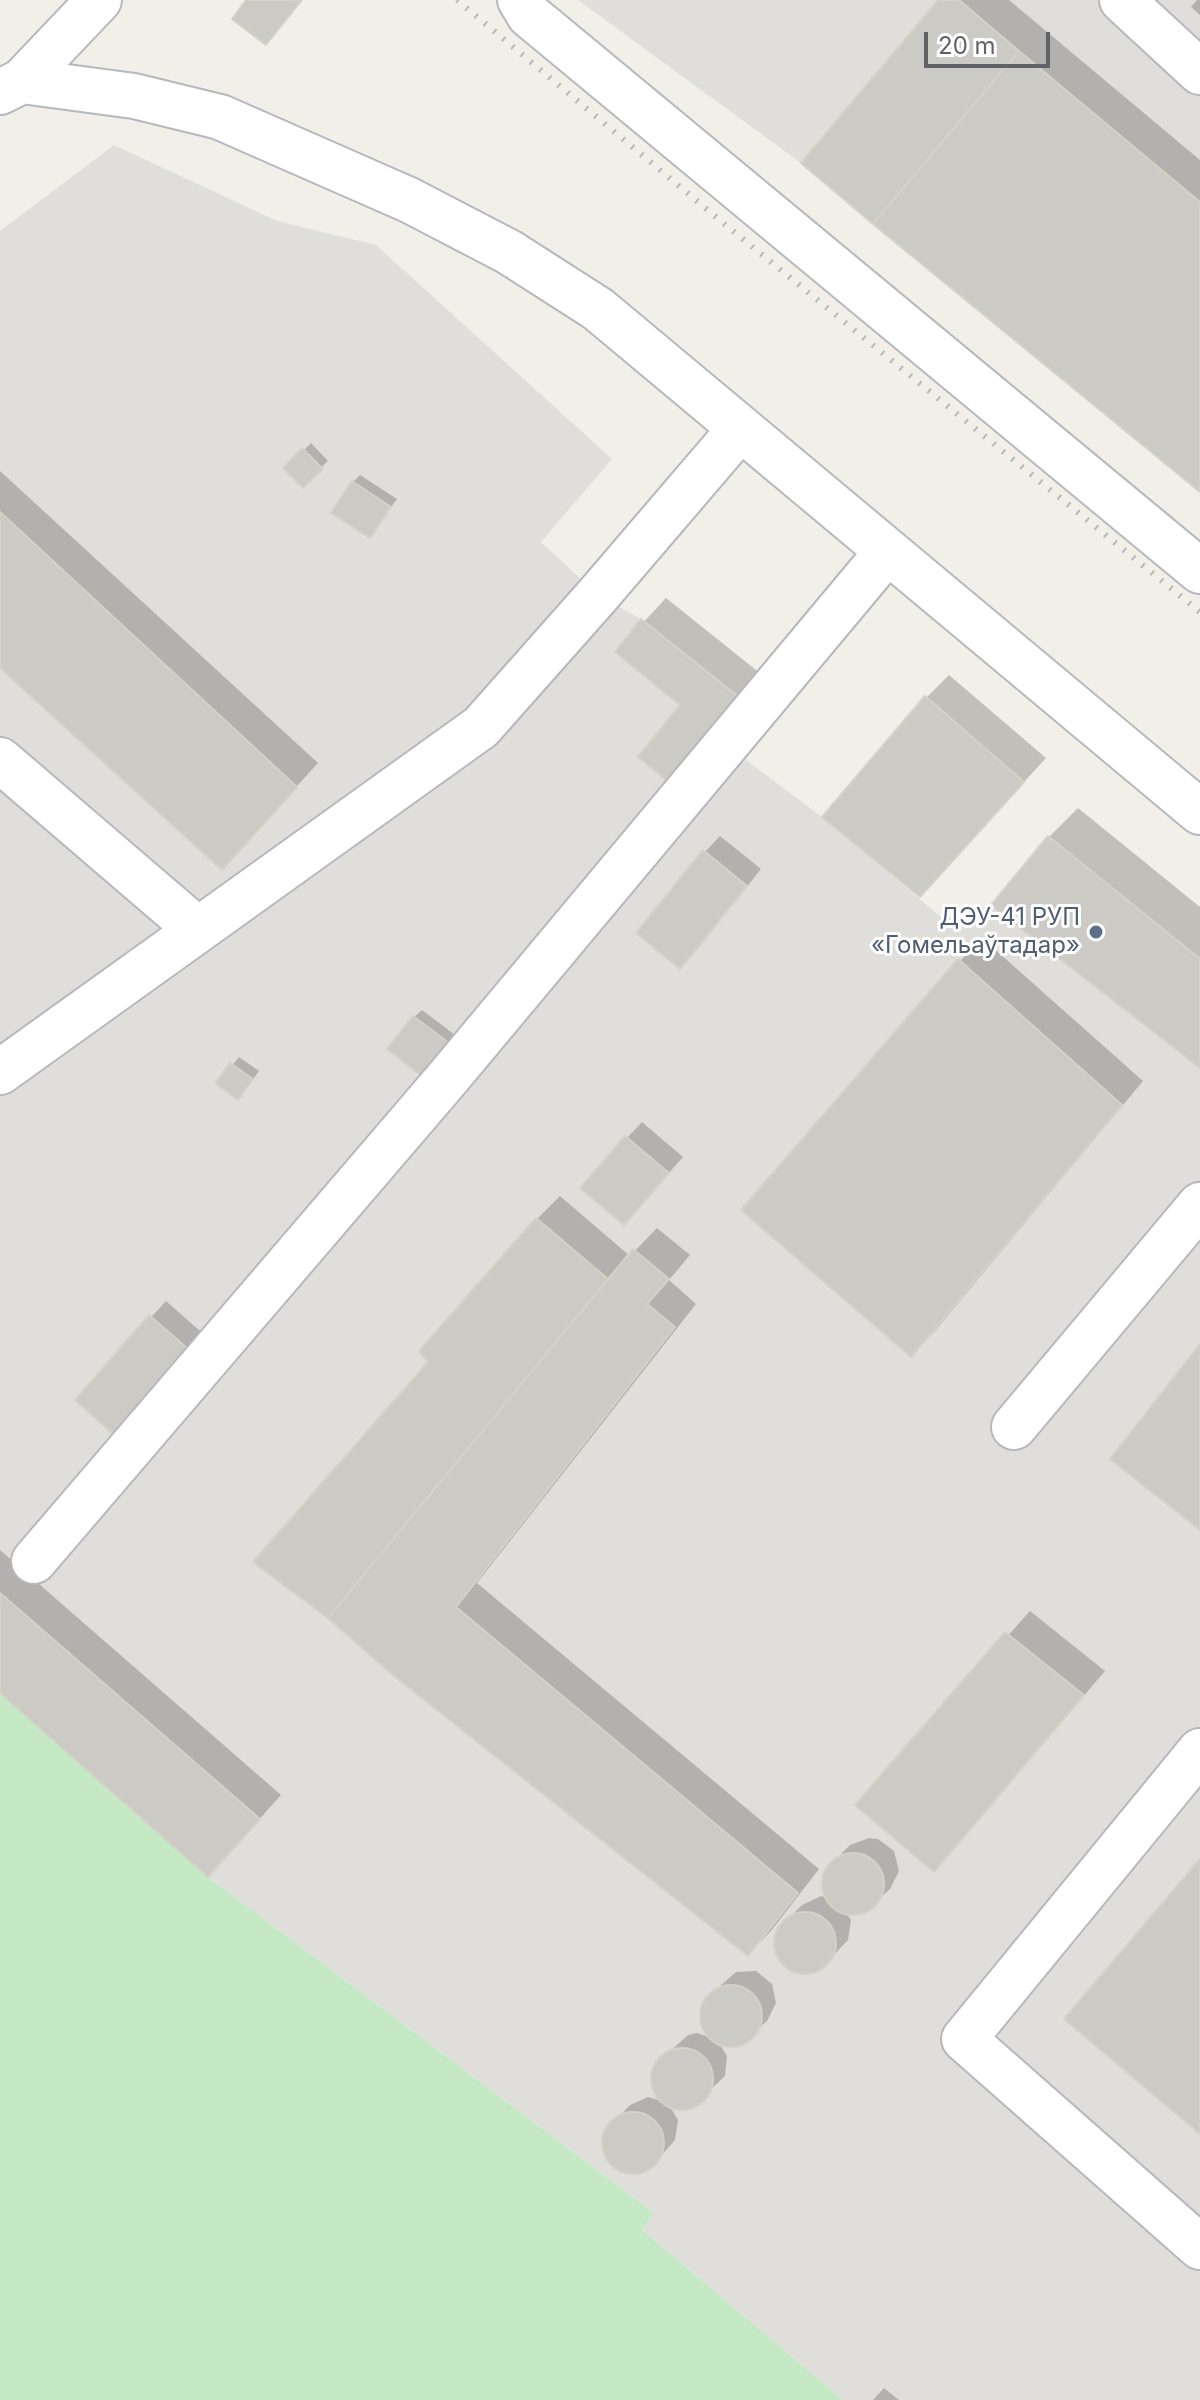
<!DOCTYPE html>
<html>
<head>
<meta charset="utf-8">
<style>
	body { margin:0 }
	#map { position:relative; width:1200px; height:2400px; overflow:hidden; background:#f1efe8; font-family:Inter,sans-serif }
	canvas { display:block }
	.scale { position:absolute; left:924px; top:32px; width:126px; height:36px; box-sizing:border-box; border:4px solid #5f6368; border-top:0; padding-left:10px; font-size:24px; line-height:28px; white-space:nowrap; color:#5f6368; -webkit-text-stroke:6px #fff; paint-order:stroke }
</style>
</head>
<body>
<div id="map">
<canvas width="1200" height="2400"></canvas>
<div class="scale">20 m</div>
</div>
<script>
const c = document.querySelector('canvas').getContext('2d');
c.lineJoin = 'round';
function fillPath(path, color) { c.fillStyle = color; c.fill(path, 'evenodd'); }
const shape = rows => new Path2D(rows.map(r => 'M' + r).join(''));
function trace(path, color, width, dash) { c.strokeStyle = color; c.lineWidth = width; c.lineCap = dash ? 'butt' : 'round'; c.setLineDash(dash || []); c.stroke(path); }
function drawText(font, color, halo, rows, align = 'center') {
  c.font = font + ' Inter,sans-serif'; c.lineWidth = 6; c.setLineDash([]); c.textBaseline = 'middle'; c.strokeStyle = halo; c.fillStyle = color; for (const [text, x, y, turn = 0] of rows) {
    c.save(); c.translate(x, y); c.rotate((+turn || 0) * Math.PI / 180); c.textAlign = isNaN(turn) ? turn : align; if (halo) c.strokeText(text, 0, 0); c.fillText(text, 0, 0); c.restore();
  }
}
fillPath(shape([
	[578,0,1200,0,1200,492,801,163],
	[114,145,277,221,376,245,612,459,541,542,598,595,641,619,745,702,725,744,822,817,942,918,992,905,1048,836,1200,959,1200,2400,843,2400,642,2230,654,2213,208,1877,0,1693,0,231]
]), '#e0deda');
fillPath(shape([
	[0,1693,208,1877,654,2213,642,2230,843,2400,0,2400]
]), '#c5e8c5');
fillPath(shape([
	[941,0,1009,0,1200,160,1200,489],
	[1197,0,1200,0,1200,15,1191,7],
	[311,443,328,461,303,485,286,468],
	[0,471,318,763,222,868,0,665],
	[360,475,397,499,370,536,353,482],
	[666,598,766,678,698,762,683,704,617,651],
	[949,675,1046,758,943,871,926,698],
	[1078,808,1200,907,1200,1065,1049,837],
	[720,836,761,869,696,951,680,966,705,852],
	[982,938,1143,1081,934,1332,911,1354,960,961],
	[422,1010,455,1035,430,1067,414,1017],
	[239,1057,259,1071,245,1090,218,1083],
	[642,1122,683,1157,639,1207,627,1138],
	[560,1196,630,1256,657,1228,690,1255,669,1280,696,1304,477,1583,819,1869,771,1931,748,1954,329,1617,256,1562,431,1362,537,1219],
	[166,1301,208,1338,120,1437,77,1400],
	[0,1550,281,1795,230,1852,0,1690],
	[1030,1611,1105,1671,956,1846,934,1869,858,1804],
	[869,1838,878,1839,894,1851,899,1871,890,1889,865,1911,846,1913,851,1920,848,1940,825,1964,817,1970,798,1971,790,1968,778,1954,776,1936,786,1921,802,1905,821,1896,829,1899,824,1886,824,1878,833,1862,850,1845],
	[756,1971,772,1984,776,2003,767,2021,742,2043,720,2045,727,2056,725,2076,693,2106,675,2108,669,2105,678,2120,675,2140,653,2165,635,2172,618,2168,606,2155,604,2137,608,2128,630,2105,648,2097,665,2102,655,2091,653,2073,656,2064,688,2035,697,2033,709,2037,703,2028,702,2010,711,1994,736,1972],
	[884,2388,899,2400,873,2400]
]), '#0003');
const building = shape([
	[246,0,302,0,266,45,232,19,246,0],
	[938,0,959,0,1019,51,873,224,801,163,938,0],
	[1019,51,1200,202,1200,492,873,224,1019,51],
	[302,448,323,469,303,488,283,468,302,448],
	[352,481,391,507,370,538,331,513,352,481],
	[0,512,297,787,222,870,0,668,0,512],
	[641,619,745,702,676,788,638,757,680,705,615,652,641,619],
	[925,696,1024,782,920,897,822,817,925,696],
	[1048,836,1200,959,1200,1068,991,905,1048,836],
	[703,850,747,886,680,969,636,933,703,850],
	[958,959,1122,1105,911,1357,741,1210,958,959],
	[413,1016,449,1043,423,1077,387,1049,413,1016],
	[230,1063,253,1079,238,1100,215,1083,230,1063],
	[625,1136,669,1173,624,1225,580,1188,625,1136],
	[536,1218,608,1279,328,1618,253,1562,428,1362,419,1351,536,1218],
	[633,1249,669,1279,647,1304,675,1327,456,1607,798,1893,748,1956,394,1676,328,1618,633,1249],
	[149,1315,194,1354,120,1440,75,1400,149,1315],
	[1200,1344,1200,1530,1110,1459,1200,1344],
	[0,1593,260,1819,208,1877,0,1693,0,1593],
	[1005,1632,1084,1695,934,1872,855,1805,1005,1632],
	'822 1884a31 31 0 1 1 62 0a31 31 0 1 1-62 0Z',
	[1200,1859,1200,2134,1064,2019,1200,1859],
	'774 1943a31 31 0 1 1 62 0a31 31 0 1 1-62 0Z',
	'700 2016a31 31 0 1 1 62 0a31 31 0 1 1-62 0Z',
	'651 2079a31 31 0 1 1 62 0a31 31 0 1 1-62 0Z',
	'602 2143a31 31 0 1 1 62 0a31 31 0 1 1-62 0Z'
]);
fillPath(building, '#cccac5');
trace(building, '#d6d1c6', 2);
const minor = shape([
	[520,0,529,15,1200,571],
	[1122,0,1200,72],
	[22,81,99,0],
	[0,92,22,81,134,96,220,117,409,200,509,252,598,309,1200,812],
	[0,760,198,930],
	[0,1072,481,727,598,595,740,429],
	[1014,1427,1200,1205],
	[34,1561,446,1080,887,552],
	[1200,1751,964,2039,1200,2247]
]);
trace(minor, '#b5b8bc', 48);
trace(minor, '#fff', 44);
trace(shape([
	[457,0,728,227,1200,612]
]), '#b6b7b8', 6, [2, 10]);
for (const [x, y, r, color] of [
	[1096,932,8,"#5c6f8a"]
]) { const dot = new Path2D(); dot.arc(x, y, r, 0, 2 * Math.PI); c.fillStyle = color; c.fill(dot); trace(dot, '#fff', 3); }
drawText('24px', '#4e5e75', '#fff', [
	["ДЭУ-41 РУП",1080,918],
	["«Гомельаўтадар»",1080,946]
], 'right');
</script>
</body>
</html>
